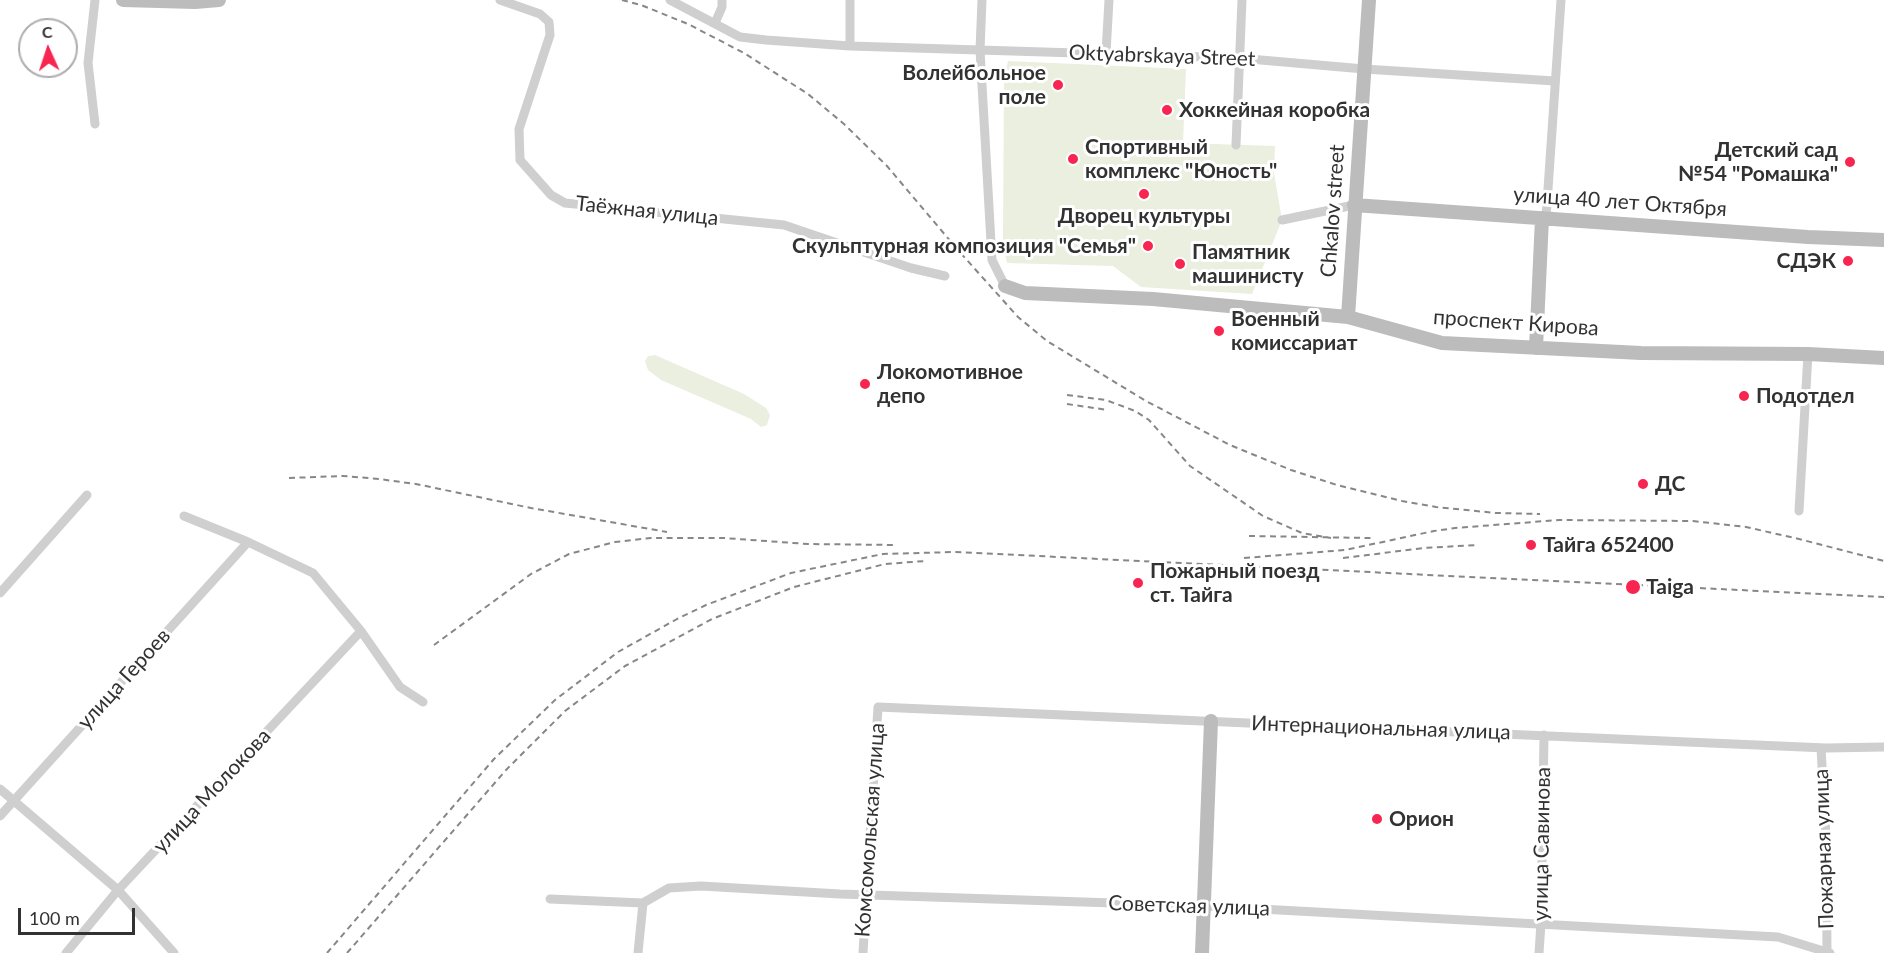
<!DOCTYPE html>
<html>
<head>
<meta charset="utf-8">
<style>
	body { margin:0 }
	#map { position:relative; width:1884px; height:953px; overflow:hidden; background:#fff; font-family:Lato,sans-serif }
	canvas { display:block }
	.north { position:absolute; left:18px; top:18px; width:60px; height:60px; box-sizing:border-box; background:#fff; border:2px solid #adadad; border-radius:50%; rotate:357deg; font-size:16px; font-weight:700; line-height:24px; text-align:center; color:#323232 }
	.north::after { content:''; display:block; margin:auto; width:21px; height:27px; background:#f72550; clip-path:polygon(50% 0,100% 100%,50% 72%,0 100%) }
	.scale { position:absolute; left:18px; top:908px; width:117px; height:27px; box-sizing:border-box; border:3px solid #323232; border-top:0; padding-left:8px; font-size:18px; line-height:21px; white-space:nowrap; color:#323232; -webkit-text-stroke:4px #fff; paint-order:stroke }
</style>
</head>
<body>
<div id="map">
<canvas width="1884" height="953"></canvas>
<div class="north">С</div>
<div class="scale">100 m</div>
</div>
<script>
const c = document.querySelector('canvas').getContext('2d');
c.lineJoin = 'round';
function fillPath(path, color) { c.fillStyle = color; c.fill(path, 'evenodd'); }
const shape = rows => new Path2D(rows.map(r => 'M' + r).join(''));
function trace(path, color, width, dash) { c.strokeStyle = color; c.lineWidth = width; c.lineCap = dash ? 'butt' : 'round'; c.setLineDash(dash || []); c.stroke(path); }
function drawText(font, color, halo, rows, align = 'center') {
  c.font = font + ' Lato,sans-serif'; c.lineWidth = 6; c.setLineDash([]); c.textBaseline = 'middle'; c.strokeStyle = halo; c.fillStyle = color; for (const [text, x, y, turn = 0] of rows) {
    c.save(); c.translate(x, y); c.rotate((+turn || 0) * Math.PI / 180); c.textAlign = isNaN(turn) ? turn : align; if (halo) c.strokeText(text, 0, 0); c.fillText(text, 0, 0); c.restore();
  }
}
fillPath(shape([
	[1008,61,1186,69,1183,143,1275,146,1274,173,1282,220,1252,294,1141,287,1113,266,1007,263,1003,243,1004,78],
	[655,355,744,394,766,408,770,415,767,425,761,427,751,419,661,380,648,370,645,361,648,356]
]), '#eaefdf');
trace(shape([
	[500,0,540,14,549,22,550,35,519,129,520,160,551,195,565,203,784,225,911,268,945,276],
	[670,0,740,37,766,40,850,46,1238,58,1364,69,1555,81],
	[982,0,980,50,992,260,1005,286],
	[715,23,722,7,722,0],
	[850,46,850,0],
	[1106,53,1109,0],
	[95,124,88,63,95,0],
	[1236,145,1242,0],
	[1546,218,1561,0],
	[1282,220,1354,205],
	[1799,511,1808,354],
	[184,516,248,542,313,573,361,631,400,687,423,702],
	[0,593,87,495],
	[1821,748,1826,837,1827,951],
	[0,789,118,890,174,953],
	[0,816,248,542],
	[550,899,643,903,669,888,701,886,840,894,1205,906,1778,937,1830,953],
	[66,953,118,890,361,631],
	[638,953,643,903],
	[863,953,878,707,1826,748,1884,747],
	[1539,953,1541,923,1544,735]
]), '#cfcfcf', 9);
trace(shape([
	[123,0,195,2,219,0],
	[1354,205,1808,237,1884,240],
	[1005,286,1025,293,1153,299,1348,317,1442,343,1641,353,1808,354,1884,358],
	[1348,317,1369,0],
	[1536,348,1542,218],
	[1202,953,1211,721]
]), '#bcbcbc', 14);
trace(shape([
	[622,0,641,5,688,24,744,53,808,94,844,124,887,166,957,249,1018,317,1047,341,1146,401,1230,445,1291,470,1337,485,1402,501,1436,507,1496,513,1540,514],
	[1067,395,1106,400,1135,411,1149,420,1190,466,1263,516,1302,533,1331,538],
	[1067,404,1108,410],
	[289,478,343,476,379,479,416,484,531,508,667,532],
	[1249,536,1371,538],
	[1244,558,1345,550,1434,531,1455,528,1559,520,1693,521,1746,527,1799,539,1884,561],
	[1343,558,1424,548,1477,545],
	[434,645,531,574,569,554,615,542,651,538,724,538,808,544,896,545],
	[327,953,494,759,555,700,618,652,677,619,706,605,791,573,883,554,955,552,1884,597],
	[347,953,506,770,565,711,625,666,712,619,794,587,885,564,925,561]
]), '#878787', 2, [6, 4.5]);
for (const [x, y, r, color] of [
	[1058,85,6,"#f72550"],
	[1167,110,6,"#f72550"],
	[1073,159,6,"#f72550"],
	[1850,162,6,"#f72550"],
	[1144,194,6,"#f72550"],
	[1148,246,6,"#f72550"],
	[1848,261,6,"#f72550"],
	[1180,264,6,"#f72550"],
	[1219,331,6,"#f72550"],
	[865,384,6,"#f72550"],
	[1744,396,6,"#f72550"],
	[1643,484,6,"#f72550"],
	[1531,545,6,"#f72550"],
	[1138,583,6,"#f72550"],
	[1633,587,8,"#f72550"],
	[1377,819,6,"#f72550"]
]) { const dot = new Path2D(); dot.arc(x, y, r, 0, 2 * Math.PI); c.fillStyle = color; c.fill(dot); trace(dot, '#fff', 2); }
drawText('21px', '#323232', '#fff', [
	["Oktyabrskaya Street",1162,56,2],
	["улица 40 лет Октября",1620,202,4],
	["Таёжная улица",647,211,6],
	["Chkalov street",1333,211,-86],
	["проспект Кирова",1516,323,4],
	["улица Героев",124,679,-48],
	["Интернациональная улица",1381,728,2],
	["улица Молокова",212,791,-47],
	["Комсомольская улица",870,830,-86],
	["улица Савинова",1542,844,-89],
	["Пожарная улица",1824,849,-92],
	["Советская улица",1189,906,2]
]);
drawText('bold 21px', '#323232', '#fff', [
	["Волейбольное",1046,73,"right"],
	["поле",1046,97,"right"],
	["Хоккейная коробка",1179,110],
	["Спортивный",1085,147],
	["комплекс \"Юность\"",1085,171],
	["Детский сад",1838,150,"right"],
	["№54 \"Ромашка\"",1838,174,"right"],
	["Дворец культуры",1144,216,"center"],
	["Скульптурная композиция \"Семья\"",1136,246,"right"],
	["Памятник",1192,252],
	["машинисту",1192,276],
	["СДЭК",1836,261,"right"],
	["Военный",1231,319],
	["комиссариат",1231,343],
	["Локомотивное",877,372],
	["депо",877,396],
	["Подотдел",1756,396],
	["ДС",1655,484],
	["Тайга 652400",1543,545],
	["Пожарный поезд",1150,571],
	["ст. Тайга",1150,595],
	["Taiga",1646,587],
	["Орион",1389,819]
], 'left');
</script>
</body>
</html>
